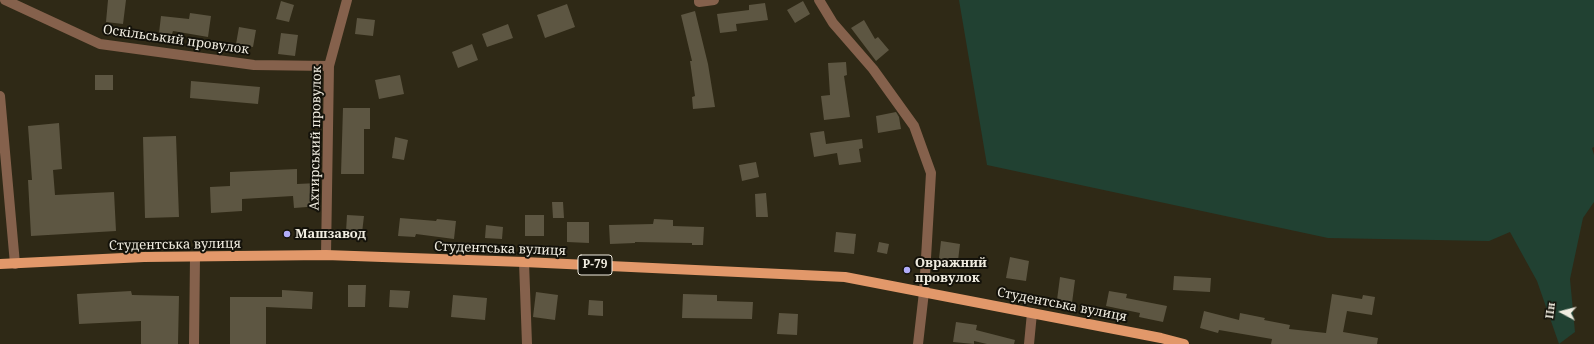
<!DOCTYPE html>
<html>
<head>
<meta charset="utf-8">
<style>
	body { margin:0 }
	#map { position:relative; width:1594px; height:344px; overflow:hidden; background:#2f2916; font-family:"Noto Serif",serif }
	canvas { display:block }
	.north { position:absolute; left:1542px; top:292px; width:40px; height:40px; -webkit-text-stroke:3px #14120a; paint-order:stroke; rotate:277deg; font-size:11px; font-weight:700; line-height:16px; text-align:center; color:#f0ece0 }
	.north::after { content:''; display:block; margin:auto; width:14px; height:18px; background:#f0ece0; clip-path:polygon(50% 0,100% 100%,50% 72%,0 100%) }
</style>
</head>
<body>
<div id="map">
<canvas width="1594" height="344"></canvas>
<div class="north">Пн</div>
</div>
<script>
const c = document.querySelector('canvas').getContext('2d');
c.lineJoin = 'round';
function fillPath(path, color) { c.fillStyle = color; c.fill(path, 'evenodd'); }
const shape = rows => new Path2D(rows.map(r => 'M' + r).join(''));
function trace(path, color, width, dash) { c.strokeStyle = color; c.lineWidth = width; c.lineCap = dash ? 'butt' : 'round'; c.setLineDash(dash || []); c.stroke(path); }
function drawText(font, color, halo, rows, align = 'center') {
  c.font = font + ' "Noto Serif",serif'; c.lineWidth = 4; c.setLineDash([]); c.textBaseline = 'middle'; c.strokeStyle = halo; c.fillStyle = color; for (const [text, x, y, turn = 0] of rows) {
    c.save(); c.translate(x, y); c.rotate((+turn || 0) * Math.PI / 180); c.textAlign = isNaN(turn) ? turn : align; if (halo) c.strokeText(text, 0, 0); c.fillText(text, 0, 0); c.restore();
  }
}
fillPath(shape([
	[959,0,1594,0,1594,147,1592,148,1594,155,1594,202,1583,218,1570,279,1575,332,1559,344,1537,281,1510,232,1489,241,1328,238,987,165]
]), '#214132');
fillPath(shape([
	[108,0,126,0,123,24,106,22],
	[281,1,294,5,289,22,276,19],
	[803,1,810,14,795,23,787,10],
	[765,3,768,20,736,24,737,31,720,33,717,14,749,10,749,5],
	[567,4,575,27,545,38,537,15],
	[695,11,708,64,715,107,693,109,692,97,695,96,690,61,692,61,681,15],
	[190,13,211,16,208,37,173,31,172,34,159,33,161,16,189,19],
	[357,18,375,20,373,36,355,34],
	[864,20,875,39,878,37,889,50,876,61,851,28],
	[508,24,513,38,487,47,482,34],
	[239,27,256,30,253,47,236,44],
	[281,33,298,35,295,56,278,54],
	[472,44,478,60,458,68,452,52],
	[846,62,847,75,844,76,850,117,824,120,821,96,830,95,828,63],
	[95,75,113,75,113,90,95,90],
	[400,75,404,94,379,99,375,80],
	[191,81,260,87,258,104,190,98],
	[343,108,370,108,370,129,364,129,364,174,341,174],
	[896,112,899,117,901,129,878,133,876,116],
	[59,123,62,169,53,170,55,195,114,192,116,231,31,236,28,180,32,180,28,126],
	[824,131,826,144,862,139,863,148,859,149,861,162,839,165,837,153,814,157,810,133],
	[176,136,179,217,145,218,143,137],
	[395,137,408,140,404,160,392,158],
	[756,162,759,177,742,181,739,165],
	[297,169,297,184,318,183,320,206,294,208,293,196,242,199,242,211,211,213,210,187,230,186,230,172],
	[766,193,768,217,756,217,755,194],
	[552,202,563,202,564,218,553,218],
	[347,215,364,216,362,233,346,232],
	[525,215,544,215,544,236,525,236],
	[400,218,436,221,437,219,456,221,454,239,416,234,415,237,398,236],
	[654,219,673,220,673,226,704,227,703,245,692,245,692,243,635,242,635,243,610,244,609,225,653,224],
	[567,222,589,222,589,243,567,242],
	[486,225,503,227,502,239,485,238],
	[836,232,856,234,854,254,834,252],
	[941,241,960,244,957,269,938,267],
	[879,242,889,244,887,254,877,252],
	[1010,257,1029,261,1026,281,1006,278],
	[1174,276,1211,278,1210,292,1173,290],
	[1060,277,1075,280,1072,303,1057,300],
	[348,285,366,285,365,307,348,307],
	[282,290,313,292,312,309,266,307,266,344,230,344,230,297,282,297],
	[390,290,410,291,408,308,389,307],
	[131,291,132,295,179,296,178,344,141,344,141,321,79,324,77,294],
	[1109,291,1127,294,1126,298,1167,306,1163,322,1139,317,1140,313,1106,306],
	[536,292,558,295,555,320,533,317],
	[683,294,717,295,717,301,753,302,752,319,682,318],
	[1332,294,1362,299,1363,295,1375,297,1372,315,1347,311,1343,332,1378,338,1377,344,1271,344,1272,339,1219,330,1218,333,1200,328,1204,311,1239,320,1240,313,1265,318,1264,320,1290,325,1289,329,1326,333],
	[453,295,487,298,485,320,451,317],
	[589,300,603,301,603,316,588,315],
	[779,313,798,314,797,335,777,334],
	[956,322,977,325,976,330,1015,340,1014,344,987,344,974,341,974,344,953,342]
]), '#5d5642');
trace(shape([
	[5,0,100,44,254,65,329,66],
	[699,0,699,2,714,0],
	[819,0,833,23,873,69,914,126,931,173,924,292,918,344],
	[0,96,15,264],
	[326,255,329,66,347,0],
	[524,262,527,344],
	[194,344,195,257],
	[1029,344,1032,313]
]), '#85614c', 10);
trace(shape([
	[0,264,144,257,326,255,524,262,845,277,1161,338,1184,344]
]), '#e2986a', 10);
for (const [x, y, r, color] of [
	[287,234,4,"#b1adfa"],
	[907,270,4,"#b1adfa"]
]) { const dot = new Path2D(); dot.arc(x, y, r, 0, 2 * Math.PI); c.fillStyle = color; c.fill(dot); trace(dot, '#14120a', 1.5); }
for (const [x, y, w] of [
	[595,265,34]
]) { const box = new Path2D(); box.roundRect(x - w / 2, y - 10, w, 20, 3); c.fillStyle = '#14120a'; c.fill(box); trace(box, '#f0ece0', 1); }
drawText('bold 12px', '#f0ece0', null, [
	["Р-79",595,265]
]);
drawText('13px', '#f0ece0', '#14120a', [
	["Оскільський провулок",176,40,8],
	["Ахтирський провулок",316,138,-89],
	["Студентська вулиця",175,245,-1],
	["Студентська вулиця",500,249,2],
	["Студентська вулиця",1062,305,11]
]);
drawText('bold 13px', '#f0ece0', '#14120a', [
	["Машзавод",295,234],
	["Овражний",915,263],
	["провулок",915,278]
], 'left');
</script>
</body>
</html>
